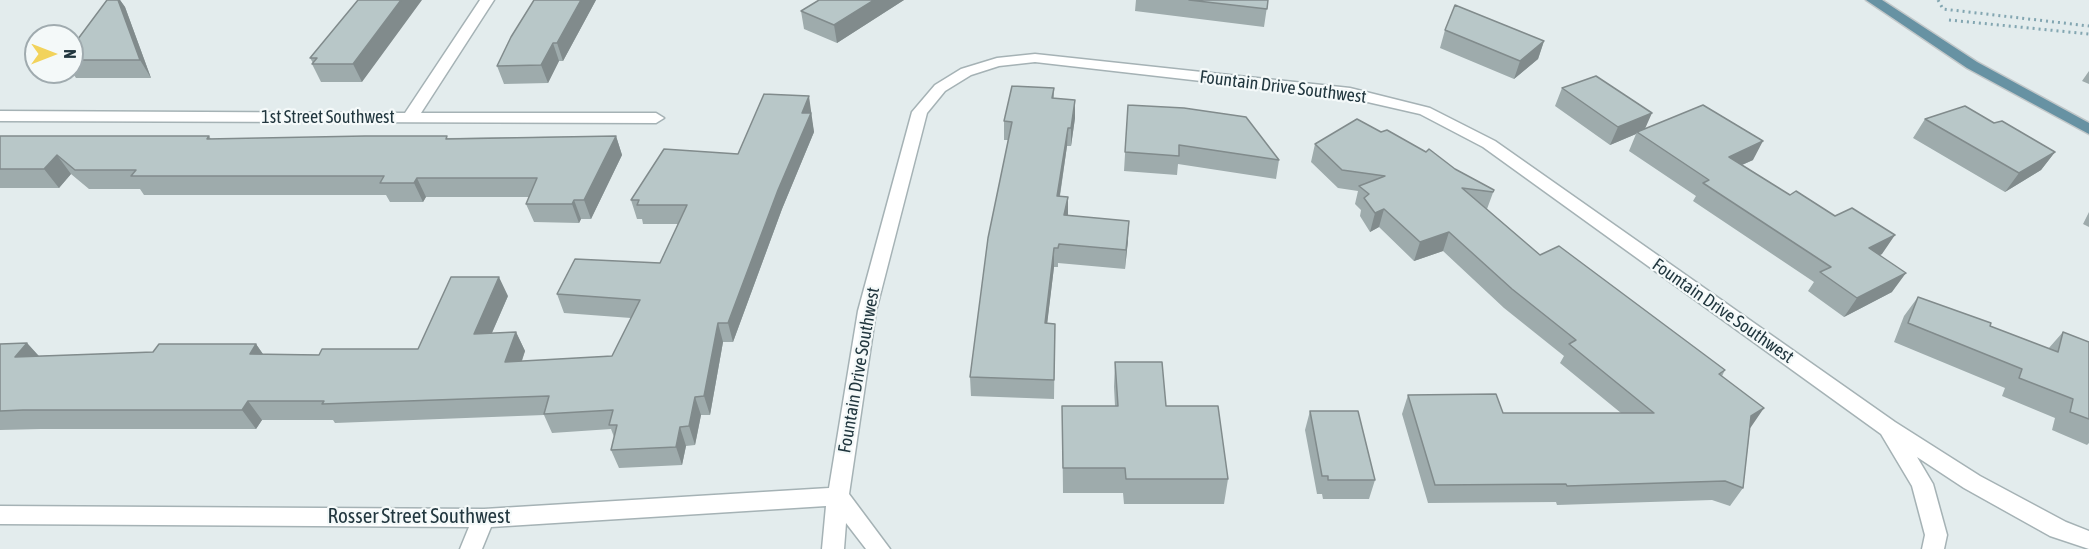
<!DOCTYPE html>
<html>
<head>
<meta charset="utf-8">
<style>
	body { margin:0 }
	#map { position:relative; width:2089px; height:549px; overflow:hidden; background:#e3eced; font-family:"Asap Condensed",sans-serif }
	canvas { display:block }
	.north { position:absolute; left:24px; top:24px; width:60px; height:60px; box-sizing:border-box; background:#f4f9f9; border:2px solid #a0abaf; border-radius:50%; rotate:90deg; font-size:16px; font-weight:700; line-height:24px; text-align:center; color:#22373f }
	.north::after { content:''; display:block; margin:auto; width:21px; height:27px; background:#f2d35c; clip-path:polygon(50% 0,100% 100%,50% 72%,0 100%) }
</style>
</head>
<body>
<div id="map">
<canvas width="2089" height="549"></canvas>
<div class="north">N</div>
</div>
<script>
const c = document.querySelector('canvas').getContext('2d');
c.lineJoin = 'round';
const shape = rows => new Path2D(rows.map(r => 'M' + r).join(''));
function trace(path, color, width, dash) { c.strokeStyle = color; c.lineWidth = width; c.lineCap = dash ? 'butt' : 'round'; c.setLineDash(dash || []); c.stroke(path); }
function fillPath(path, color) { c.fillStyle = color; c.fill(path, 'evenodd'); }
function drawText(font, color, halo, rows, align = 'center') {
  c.font = font + ' "Asap Condensed",sans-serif'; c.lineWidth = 4.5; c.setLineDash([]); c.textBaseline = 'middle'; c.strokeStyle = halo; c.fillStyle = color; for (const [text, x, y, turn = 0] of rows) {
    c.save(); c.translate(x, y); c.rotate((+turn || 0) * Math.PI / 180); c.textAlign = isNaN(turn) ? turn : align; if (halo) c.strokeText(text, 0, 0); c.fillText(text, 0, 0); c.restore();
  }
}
const minor = shape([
	[480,0,494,0,421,113,656,113,664,118,656,123,0,121,0,111,405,113,480,0],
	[1035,54,1350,88,1430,108,1495,141,1895,422,1980,476,2066,522,2089,531,2089,549,2050,536,1964,488,1917,457,1933,484,1947,535,1944,549,1922,549,1925,535,1912,486,1881,434,1483,147,1420,114,1350,98,1035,62,999,66,971,75,945,91,927,113,876,311,849,494,890,549,866,549,846,523,844,549,822,549,826,506,491,527,482,549,460,549,469,527,0,524,0,506,484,509,829,488,858,311,912,112,935,85,961,69,997,58,1035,54]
]);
const major = shape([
	[1866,0,1882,0,1977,62,2089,123,2089,134,1967,68,1866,0]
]);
trace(minor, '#a5b2b5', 3);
trace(major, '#c1c7c9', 3);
trace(shape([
	[1938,0,1943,9,2089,26],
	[1949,20,2089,34]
]), '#83a6b1', 3, [2, 4]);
fillPath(minor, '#fff');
fillPath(major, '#6792a3');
fillPath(shape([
	[107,0,120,0,125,7,151,78,76,78,72,72,72,47],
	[358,0,362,82,321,82,312,64,313,63,310,58],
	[534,0,596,0,563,61,559,61,548,83,504,84,497,66],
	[819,0,904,0,837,43,804,29,801,11],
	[1136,0,1268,0,1264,27,1135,11],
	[1445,30,1544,41,1538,59,1514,79,1440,48],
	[2089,71,2089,84,2082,81],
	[1054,88,1054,98,1075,118,1071,146,1067,146,1060,196,1068,216,1128,240,1125,269,1058,263,1058,267,1054,267,1047,323,1055,324,1054,399,971,396,970,377,1008,140,1004,140,1004,121],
	[1562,88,1645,129,1753,160,1742,165,1882,254,1879,255,1892,292,1844,317,1808,291,1814,282,1693,201,1696,196,1629,151,1636,134,1610,145,1555,106],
	[1128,105,1279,160,1276,179,1178,164,1177,175,1124,171],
	[812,114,811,116,814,132,782,209,733,342,723,342,710,415,701,415,695,445,686,446,682,465,619,468,611,450,614,437,611,429,552,433,544,415,335,423,333,420,262,420,256,429,41,429,0,430,0,344,27,343,39,356,153,352,256,344,263,354,319,355,418,349,508,296,492,333,516,332,525,351,522,361,612,356,631,318,564,313,557,294,660,263,678,224,643,224,642,219,637,219,631,200,738,154],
	[1925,119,1994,123,2055,152,2041,170,2005,192,1913,138],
	[1381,132,1455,169,1494,190,1487,209,1540,255,1725,370,1722,376,1751,427,1750,428,1743,488,1730,506,1712,500,1557,505,1556,502,1428,503,1402,414,1408,395,1503,413,1621,413,1560,363,1564,356,1504,308,1443,251,1414,261,1379,227,1370,232,1360,216,1361,210,1355,204,1358,191,1338,188,1311,162,1315,144],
	[0,136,209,136,211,139,448,138,616,136,622,155,591,219,581,219,579,223,534,222,526,204,529,197,426,197,423,202,390,202,386,195,144,195,140,189,89,189,71,174,59,188,0,188],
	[2089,212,2089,227,2083,224],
	[1918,297,2048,349,2063,332,2089,342,2089,443,2087,445,2052,430,2055,418,2002,396,2005,388,1894,342,1904,316],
	[1115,362,1166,406,1228,479,1224,504,1124,504,1123,493,1063,493,1062,406,1115,406,1114,387],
	[1310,411,1375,480,1369,499,1323,499,1322,494,1317,494,1305,430]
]), '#9eabac');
fillPath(shape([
	[118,0,120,0,125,7,151,78,140,60],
	[401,0,422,0,362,82,353,64],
	[581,0,596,0,563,61,557,43],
	[874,0,904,0,837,43,834,25],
	[1544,41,1538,59,1514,79,1520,61],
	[553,43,559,61,548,83,541,65],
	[809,96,814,132,782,209,733,342,728,323,778,190,802,113],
	[1075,100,1075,118,1071,146,1071,128],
	[1652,113,1644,131,1637,132,1636,134,1610,145,1618,127],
	[1068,128,1067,146,1057,214,1057,196],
	[616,136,622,155,591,219,584,200],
	[1763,141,1753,160,1719,175,1729,157],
	[2055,152,2041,170,2005,192,2019,173],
	[57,155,71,174,59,188,44,169],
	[417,178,426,197,423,202,414,183],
	[1068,197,1068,215,1064,215],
	[574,200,581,219,579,223,572,204],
	[1384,209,1379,227,1370,232,1375,213],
	[1129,221,1128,240,1125,269,1126,250],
	[1449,232,1443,251,1414,261,1420,242],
	[1895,235,1882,254,1856,267,1869,248],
	[1054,248,1054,267,1045,342,1045,323],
	[1906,273,1892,292,1844,317,1857,298],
	[499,277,508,296,483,353,474,334],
	[718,323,723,342,710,415,704,396],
	[516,332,525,351,515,380,505,362],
	[27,343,44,362,15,357],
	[256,344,269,363,250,354],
	[695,397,701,415,695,445,689,426],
	[248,401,262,420,256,429,242,410],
	[1764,408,1751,427,1738,435,1751,416],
	[680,427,686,446,682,465,676,447]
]), '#818b8c');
const building = shape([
	[107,0,118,0,140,60,72,60,72,47,107,0],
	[358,0,401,0,353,64,312,64,317,58,310,58,358,0],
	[534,0,581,0,557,43,553,43,541,65,497,66,511,37,534,0],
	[819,0,874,0,834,25,801,11,819,0],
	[1189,0,1268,0,1267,9,1189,0],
	[1455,5,1544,41,1520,61,1445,30,1455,5],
	[1596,76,1652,113,1618,127,1562,88,1596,76],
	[1012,86,1054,88,1052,98,1075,100,1071,128,1068,128,1057,196,1068,197,1064,215,1129,221,1126,250,1059,244,1058,248,1054,248,1045,323,1055,324,1054,380,970,377,988,238,1012,122,1004,121,1012,86],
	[764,94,809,96,802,113,811,113,778,190,728,323,718,323,704,396,695,397,689,426,680,427,676,447,611,450,617,425,609,425,613,410,544,414,549,396,322,404,324,401,248,401,242,410,23,410,0,411,0,344,27,343,15,357,153,352,159,344,256,344,250,354,319,355,322,349,418,349,451,277,499,277,474,334,516,332,505,362,612,356,640,300,557,294,575,259,660,263,687,205,637,205,639,200,631,200,664,149,738,154,764,94],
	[1128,105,1184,108,1246,117,1279,160,1179,145,1179,156,1125,152,1128,105],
	[1703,105,1763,141,1729,157,1790,195,1796,191,1835,216,1852,208,1895,235,1869,248,1906,273,1857,298,1820,272,1831,267,1703,183,1709,180,1637,132,1703,105],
	[1965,106,1994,123,2002,121,2055,152,2019,173,1925,119,1965,106],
	[1357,119,1381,132,1387,130,1426,152,1429,149,1455,169,1494,190,1493,192,1462,188,1540,255,1559,246,1725,370,1719,374,1764,408,1751,416,1743,488,1725,481,1567,486,1566,484,1435,485,1408,395,1496,394,1503,413,1654,413,1569,344,1576,340,1512,289,1449,232,1420,242,1384,209,1375,213,1364,198,1369,194,1359,186,1385,176,1342,170,1315,144,1357,119],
	[0,136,209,136,207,139,365,136,447,136,446,139,616,136,584,200,574,200,572,204,526,204,537,178,417,178,414,183,380,183,384,176,131,176,136,170,75,170,57,155,44,169,0,169,0,136],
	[1918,297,1991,323,1990,326,2058,352,2063,332,2089,342,2089,419,2070,412,2073,399,2019,378,2022,369,1908,323,1918,297],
	[1115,362,1162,362,1166,406,1218,406,1228,479,1126,479,1125,468,1063,468,1062,406,1118,406,1115,362],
	[1310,411,1358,411,1375,480,1328,480,1328,476,1322,476,1310,411]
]);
fillPath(building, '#b8c7c8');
trace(building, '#818b8c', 1.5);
drawText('18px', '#22373f', '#f4f9f9', [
	["Fountain Drive Southwest",1283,87,7],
	["1st Street Southwest",328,117],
	["Fountain Drive Southwest",1723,311,35],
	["Fountain Drive Southwest",859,370,-80]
]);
drawText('21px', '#22373f', '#f4f9f9', [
	["Rosser Street Southwest",419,516]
]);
</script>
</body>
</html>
